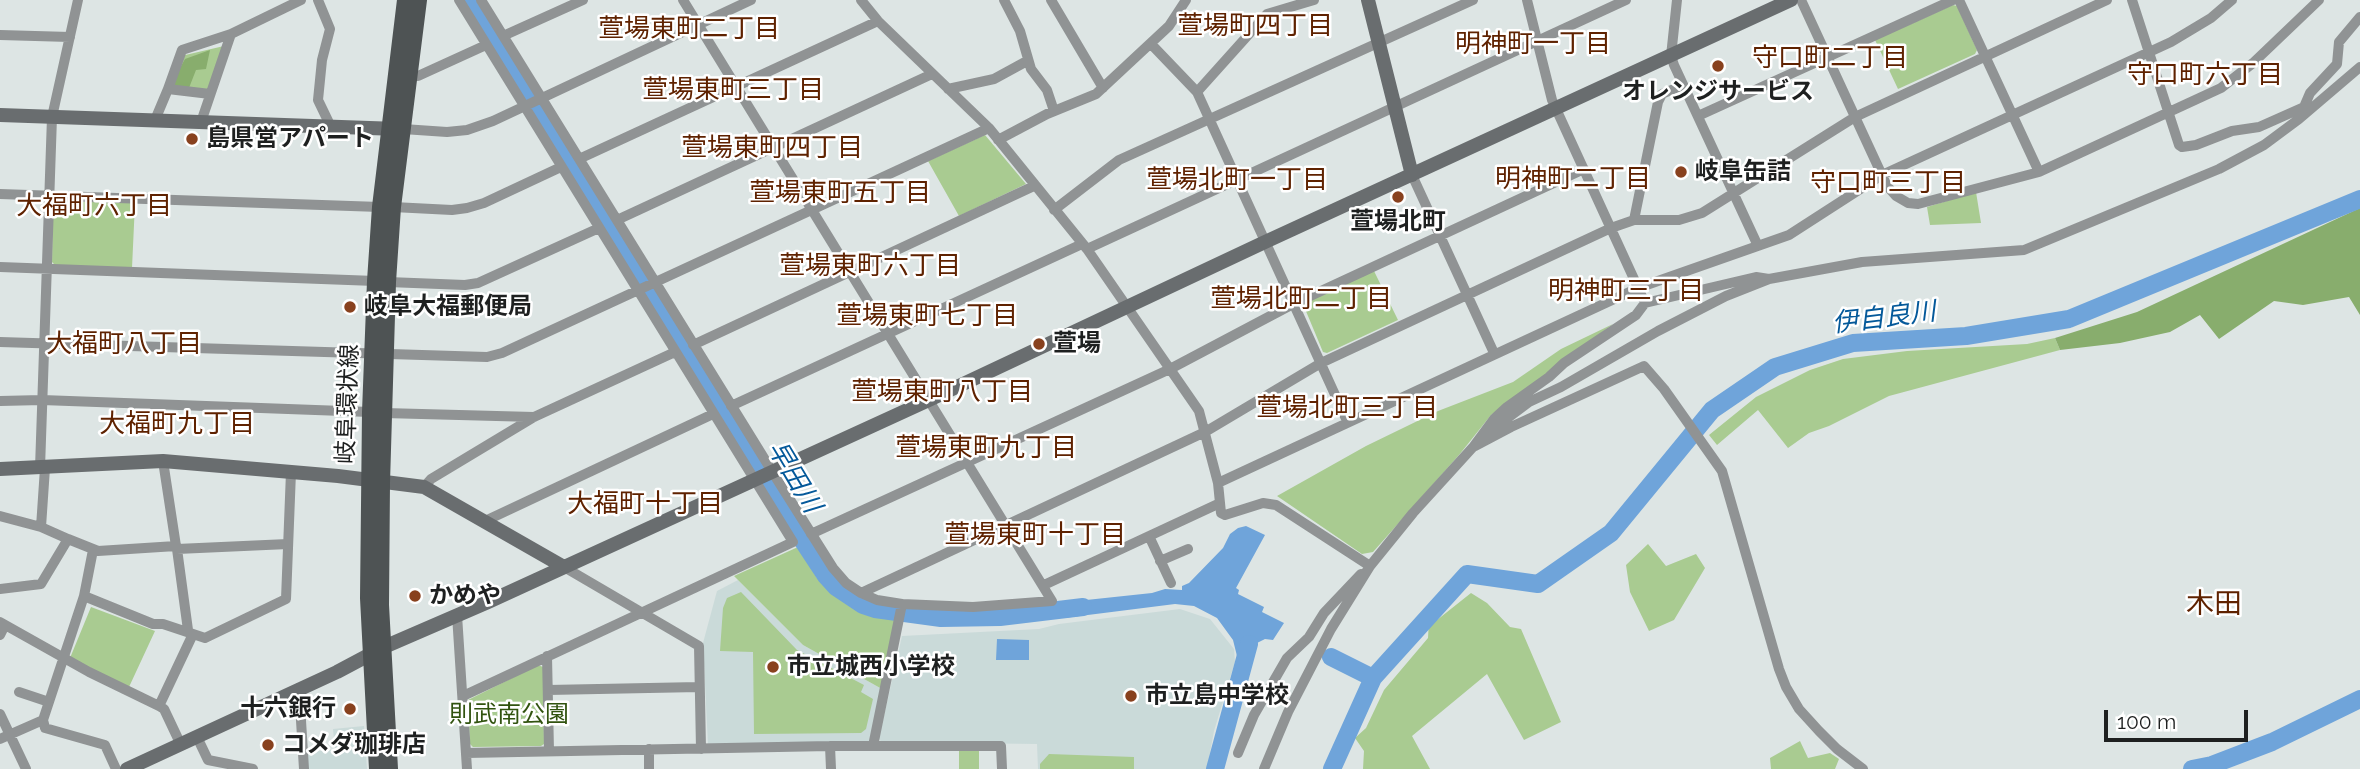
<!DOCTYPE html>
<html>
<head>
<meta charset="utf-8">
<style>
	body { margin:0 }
	#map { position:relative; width:2360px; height:769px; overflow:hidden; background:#dde5e4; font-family:Raleway,sans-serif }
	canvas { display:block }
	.scale { position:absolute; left:2104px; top:710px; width:144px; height:32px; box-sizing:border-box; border:4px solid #1e2020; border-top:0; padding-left:9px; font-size:21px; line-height:24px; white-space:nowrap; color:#1e2020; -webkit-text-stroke:5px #fff; paint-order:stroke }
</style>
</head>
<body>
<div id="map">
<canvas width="2360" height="769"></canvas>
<div class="scale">100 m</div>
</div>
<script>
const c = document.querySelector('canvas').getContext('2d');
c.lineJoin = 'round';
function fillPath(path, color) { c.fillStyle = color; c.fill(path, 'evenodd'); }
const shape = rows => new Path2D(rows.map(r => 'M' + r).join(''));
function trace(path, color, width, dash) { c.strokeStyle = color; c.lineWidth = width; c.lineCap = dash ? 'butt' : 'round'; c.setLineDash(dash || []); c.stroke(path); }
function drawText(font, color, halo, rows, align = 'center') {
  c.font = font + ' Raleway,"Noto Sans JP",sans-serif'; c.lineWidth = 5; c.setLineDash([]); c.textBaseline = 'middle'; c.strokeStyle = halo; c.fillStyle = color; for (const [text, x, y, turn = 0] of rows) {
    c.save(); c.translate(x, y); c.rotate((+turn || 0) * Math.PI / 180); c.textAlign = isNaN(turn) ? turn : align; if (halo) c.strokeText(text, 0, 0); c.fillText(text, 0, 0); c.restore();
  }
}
fillPath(shape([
	[738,580,803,645,882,689,872,738,868,743,708,745,703,643,717,591],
	[1180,609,1210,619,1234,649,1235,662,1214,731,1207,769,1038,769,1037,744,881,742,879,738,902,636,1039,629,1059,624],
	[364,726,367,769,308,769,307,752,335,750,333,729]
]), '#cadad9');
fillPath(shape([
	[1953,5,1957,6,1977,50,1975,54,1898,89,1875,40],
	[224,46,209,94,167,92,181,56],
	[985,135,1026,184,959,216,928,161],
	[1976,192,1981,223,1930,225,1927,207],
	[57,200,135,203,132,268,55,265,52,262,53,203],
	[1374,271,1398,320,1327,353,1323,352,1303,304],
	[1613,324,1491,415,1459,455,1373,552,1362,554,1277,496,1366,446,1438,411,1513,382,1561,349],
	[2055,338,2060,350,1889,396,1829,426,1809,433,1788,448,1758,410,1717,445,1709,435,1756,397,1810,370,1843,359,1907,351,2027,344],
	[1648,544,1666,566,1696,554,1705,568,1674,620,1649,631,1630,592,1626,565],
	[798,547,817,578,827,589,860,611,896,620,882,689,803,645,734,576],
	[741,592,797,650,864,685,861,692,873,699,866,729,861,733,754,734,753,652,720,651,723,608,727,598],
	[1471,593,1487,603,1510,627,1521,629,1561,722,1524,740,1487,674,1412,736,1430,769,1363,769,1364,751,1355,738,1366,728,1384,690,1428,638,1429,620,1437,620],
	[91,607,155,631,129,687,70,658],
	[538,665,543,667,544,744,541,746,473,747,470,744,468,700],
	[1800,741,1808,758,1830,753,1839,759,1835,769,1771,769,1770,758],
	[979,749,979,769,959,769,959,750],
	[1049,754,1134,757,1134,769,1040,769,1040,764]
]), '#a9cb91');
fillPath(shape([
	[210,50,206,69,196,70,187,93,168,90,185,59],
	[2360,208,2360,315,2349,297,2303,305,2274,301,2219,339,2200,315,2170,332,2120,343,2060,350,2055,338,2137,312]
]), '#88ad6d');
fillPath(shape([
	[1246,526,1265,535,1236,588,1239,590,1238,594,1264,607,1262,612,1284,623,1273,640,1265,639,1255,644,1247,667,1237,665,1237,656,1233,640,1217,618,1194,606,1175,604,1064,618,1058,603,1152,593,1165,589,1182,590,1182,586,1189,583,1223,548,1230,534,1238,528],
	[997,639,1029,640,1029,660,996,660]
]), '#6fa4da');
trace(shape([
	[473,0,799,535,826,576,836,587,863,605,875,609,941,618,1000,617,1083,607],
	[1331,657,1373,678],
	[1215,769,1249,644],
	[1332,769,1373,678,1467,574,1538,584,1611,533,1712,410,1775,367,1853,343,1966,336,2069,319,2360,199],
	[2192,769,2212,765,2272,742,2360,699]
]), '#6fa4da', 18);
trace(shape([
	[318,0,330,29,322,60,318,100,331,127],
	[459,0,793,542,463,696],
	[481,0,775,476,833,568,846,583,861,593,877,600,902,604,973,607,1052,601,683,0],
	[861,0,878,21,989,128,1087,249,1199,411,1218,483,1221,513,1225,515,1263,503,1276,505,1370,566],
	[1004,0,1020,31,1031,69,1047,90,1054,111],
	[1051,0,1103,88],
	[1677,0,1671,56,1674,65,1758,246],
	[1801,0,1887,186,1896,196,1908,203,1918,204,2039,172,2221,88,2253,63,2319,0],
	[1959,0,2039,172],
	[2132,0,2179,145,2182,147,2196,145,2232,131,2259,127,2304,107,2310,93,2337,64,2339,42,2360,17],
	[0,35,70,37],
	[503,36,583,0],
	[1151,44,1197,92,1347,421],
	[409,76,418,76,486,45],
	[168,89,182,50,231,34],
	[948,89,994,79,1027,61],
	[1197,92,1267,14,1314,0],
	[1698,116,1953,0],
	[155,120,168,89,210,94],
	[201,122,231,34,301,0],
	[403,129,447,132,467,130,493,121,751,0],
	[998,140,1047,114,1096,94,1169,26,1186,0],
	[579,159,878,21],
	[1412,175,1494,353],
	[0,194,380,207],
	[393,207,452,210,467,208,484,203,561,167],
	[1054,210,1119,160,1473,0],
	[617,220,932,74],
	[1634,220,1658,102,1662,94,1683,85],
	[1087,249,1626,0],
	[0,267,375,281],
	[388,282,465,285,478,283,599,228],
	[1645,303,1756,277,1769,279,1862,262,2024,250,2219,169,2264,145,2299,119,2360,67],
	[0,342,487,357,502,353,989,128],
	[693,345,1034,186],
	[0,401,42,400,370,412],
	[731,406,1082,244],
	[384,413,534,417],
	[1486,430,1505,420,1529,402,1561,387,1658,331,1726,296,1769,279],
	[1475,446,1511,427,1644,366,1664,389,1722,471,1779,669,1786,687,1799,709,1819,731,1837,749,1863,769],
	[163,461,176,546],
	[40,468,52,117,78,0],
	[45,468,41,527,68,539],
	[1218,483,1638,288,1789,235,1882,175,2171,42,2211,18,2232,0],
	[424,487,431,479,534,417,675,352],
	[0,516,41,527],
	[485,521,713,414],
	[811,534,1170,369,1293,304,1584,169],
	[1149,536,1171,583],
	[177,549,188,630],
	[1160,561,1188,549],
	[564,567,699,646,701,749],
	[1044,585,1220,503],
	[0,589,41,584,68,539,98,551,176,546,177,549,288,544],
	[861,593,1205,432,1321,363,1611,228,1634,220,1679,220,1702,213,1855,117,2107,0],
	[84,596,93,550],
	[457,615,467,769],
	[0,622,89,672,159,706],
	[0,635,5,625],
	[547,656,549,751],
	[299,688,304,769],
	[548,690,699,687],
	[19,692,49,702],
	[0,714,26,769],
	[197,737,208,760,253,769],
	[0,739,43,720],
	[181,745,164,709,159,706,193,634],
	[830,746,831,769],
	[873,746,902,604],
	[649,749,649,769],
	[466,753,830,746,1001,746,1002,769],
	[1238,753,1254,715,1287,658,1309,637,1324,613,1361,574],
	[116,769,105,745,45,728,43,720,84,596,153,624,163,624,205,638,286,599,291,472],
	[1264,769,1288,712,1331,629,1370,566,1413,513,1474,446,1494,419,1507,407,1549,377,1564,363,1636,315,1645,303,1552,100,1527,0]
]), '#909394', 10);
trace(shape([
	[1368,0,1412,175],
	[0,115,398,129],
	[0,469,163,461,338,476,424,487,564,567],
	[127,769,337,672,384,647,488,602,929,400,1265,242,1791,0]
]), '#696d6f', 14);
trace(shape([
	[377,769,368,598,370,412,375,281,380,207,405,0],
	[390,769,381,605,382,483,388,282,393,207,419,0]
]), '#4e5354', 16);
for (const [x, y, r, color] of [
	[1718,66,7,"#88411e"],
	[192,139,7,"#88411e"],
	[1681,172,7,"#88411e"],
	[1398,197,7,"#88411e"],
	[350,307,7,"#88411e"],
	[1039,344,7,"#88411e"],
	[415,596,7,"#88411e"],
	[773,667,7,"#88411e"],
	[1131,696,7,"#88411e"],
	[350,709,7,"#88411e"],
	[268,745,7,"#88411e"]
]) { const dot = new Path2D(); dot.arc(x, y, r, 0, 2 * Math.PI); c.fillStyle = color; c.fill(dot); trace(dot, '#fff', 2.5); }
drawText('bold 24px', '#1e2020', '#fff', [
	["オレンジサービス",1718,92,"center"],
	["島県営アパート",206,139],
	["岐阜缶詰",1695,172],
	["萱場北町",1398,222,"center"],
	["岐阜大福郵便局",364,307],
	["萱場",1053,344],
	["かめや",429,596],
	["市立城西小学校",787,667],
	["市立島中学校",1145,696],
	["十六銀行",336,709,"right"],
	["コメダ珈琲店",282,745]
], 'left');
drawText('24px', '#1e2020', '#fff', [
	["岐阜環状線",348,404,-88]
]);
drawText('24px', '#31530f', '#fff', [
	["則武南公園",509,715]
]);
drawText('26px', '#5f2200', '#fff', [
	["萱場町四丁目",1255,26],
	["萱場東町二丁目",689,29],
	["明神町一丁目",1533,44],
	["守口町二丁目",1830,58],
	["守口町六丁目",2205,75],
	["萱場東町三丁目",733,90],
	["萱場東町四丁目",772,148],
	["明神町二丁目",1573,179],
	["萱場北町一丁目",1237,180],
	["守口町三丁目",1888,183],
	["萱場東町五丁目",840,193],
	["大福町六丁目",94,206],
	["萱場東町六丁目",870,266],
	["明神町三丁目",1626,291],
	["萱場北町二丁目",1301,299],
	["萱場東町七丁目",927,316],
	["大福町八丁目",124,344],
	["萱場東町八丁目",942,392],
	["萱場北町三丁目",1347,408],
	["大福町九丁目",177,424],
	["萱場東町九丁目",986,448],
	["大福町十丁目",645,504],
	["萱場東町十丁目",1035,535]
]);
drawText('italic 26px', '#04599a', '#fff', [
	["伊自良川",1884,318,-7],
	["早田川",794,477,59]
]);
drawText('28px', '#5f2200', '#fff', [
	["木田",2214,605]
]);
</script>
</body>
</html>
